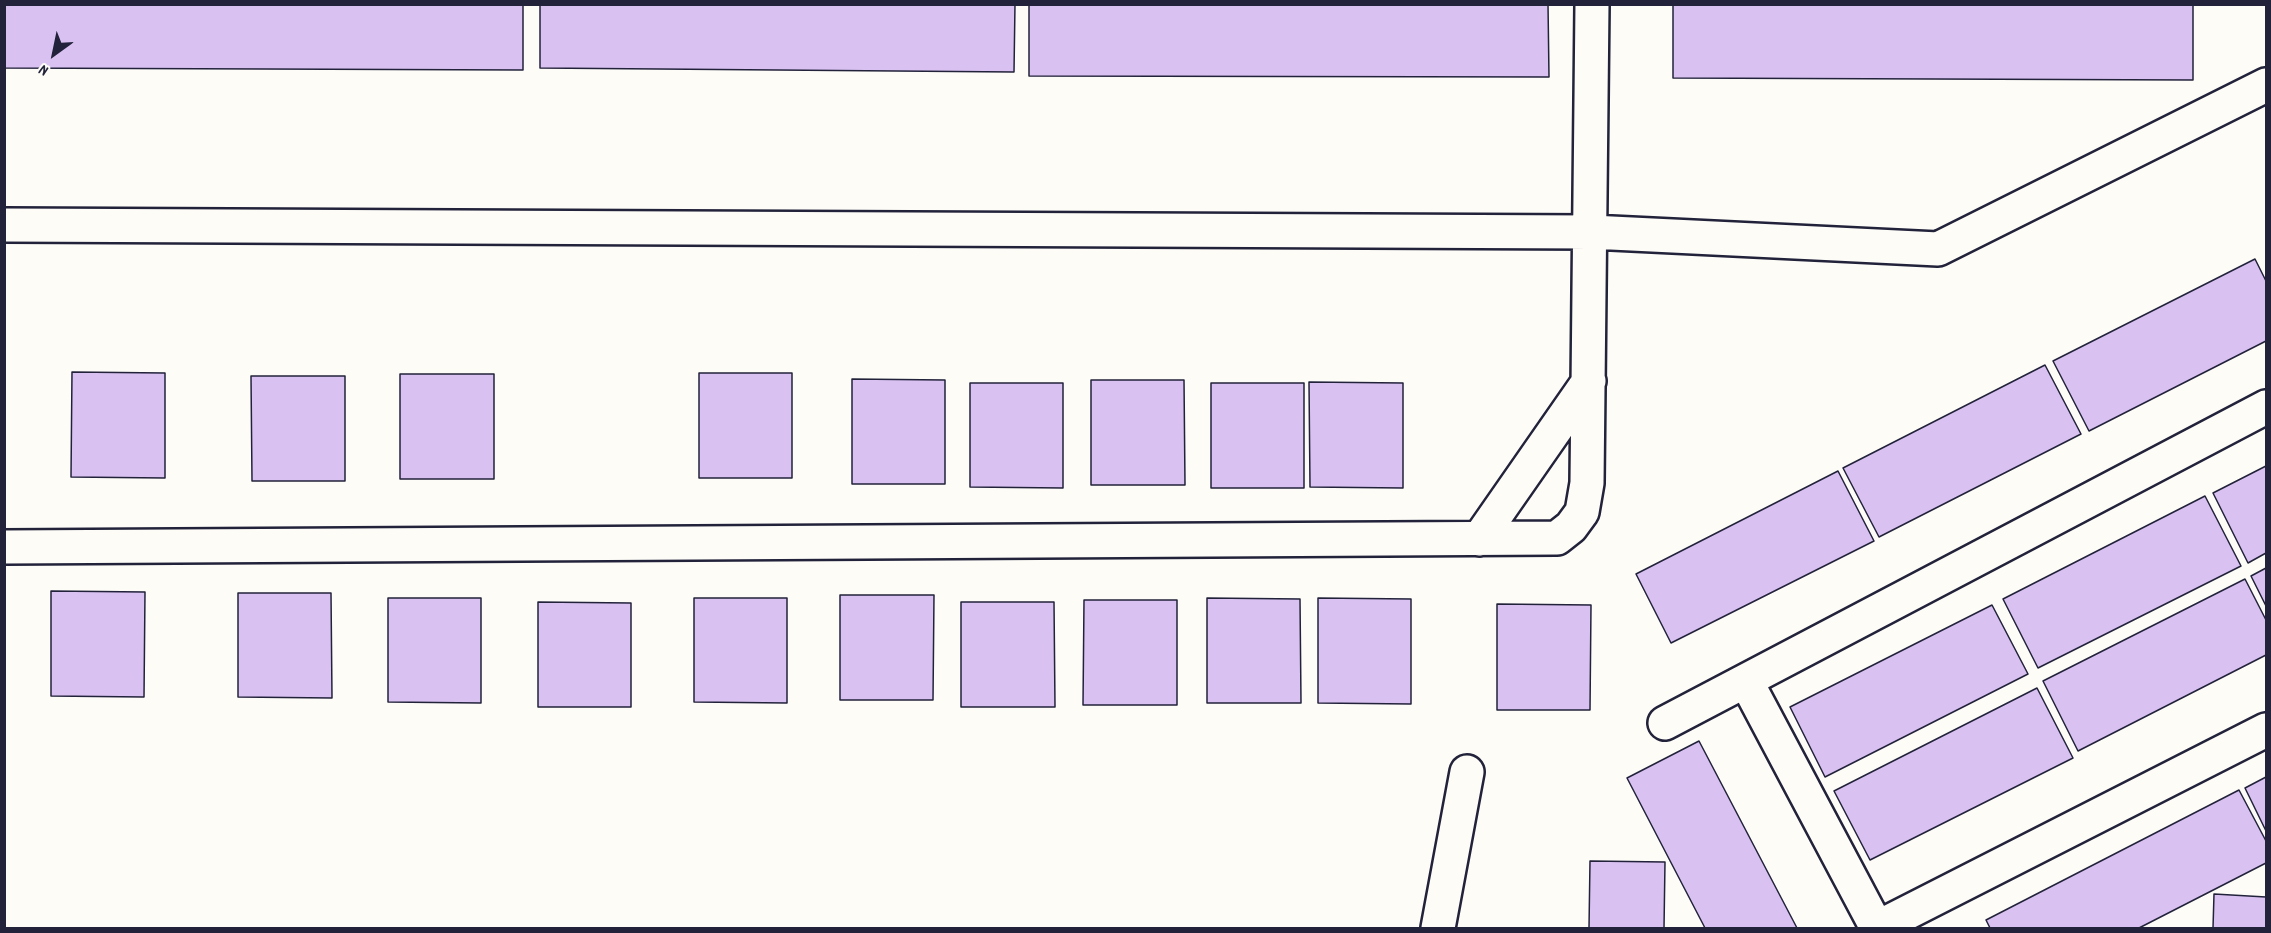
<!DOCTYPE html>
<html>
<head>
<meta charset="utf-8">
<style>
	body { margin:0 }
	#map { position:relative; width:2271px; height:933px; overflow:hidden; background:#fdfcf7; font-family:Dekko,sans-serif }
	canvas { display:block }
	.frame { position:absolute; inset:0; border:6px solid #22223b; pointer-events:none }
	.north { position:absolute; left:24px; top:24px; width:60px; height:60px; -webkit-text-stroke:4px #fdfcf7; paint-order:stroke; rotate:213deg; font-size:16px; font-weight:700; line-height:24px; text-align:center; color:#22223b }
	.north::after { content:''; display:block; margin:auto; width:21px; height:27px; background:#22223b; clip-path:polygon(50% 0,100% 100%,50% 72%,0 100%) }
</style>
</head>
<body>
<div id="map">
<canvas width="2271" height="933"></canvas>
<div class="frame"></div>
<div class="north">N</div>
</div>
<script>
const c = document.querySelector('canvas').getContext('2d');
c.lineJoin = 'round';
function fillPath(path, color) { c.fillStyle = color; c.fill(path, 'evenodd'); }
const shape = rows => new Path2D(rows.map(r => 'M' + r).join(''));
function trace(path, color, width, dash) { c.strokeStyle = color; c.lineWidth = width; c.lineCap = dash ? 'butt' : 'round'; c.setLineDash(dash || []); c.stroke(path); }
const building = shape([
	[4,4,523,4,523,70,4,68,4,4],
	[540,4,1015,4,1014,72,540,68,540,4],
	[1029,4,1548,4,1549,77,1029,76,1029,4],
	[1673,4,2193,4,2193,80,1673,78,1673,4],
	[2255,259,2266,281,2266,341,2089,431,2053,361,2255,259],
	[2045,365,2081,434,1879,537,1843,468,2045,365],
	[72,372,165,373,165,478,71,477,72,372],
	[699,373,792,373,792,478,699,478,699,373],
	[400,374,494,374,494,479,400,479,400,374],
	[251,376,345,376,345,481,252,481,251,376],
	[852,379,945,380,945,484,852,484,852,379],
	[1091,380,1184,380,1185,485,1091,485,1091,380],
	[1309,382,1403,383,1403,488,1310,487,1309,382],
	[970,383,1063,383,1063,488,970,487,970,383],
	[1211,383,1304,383,1304,488,1211,488,1211,383],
	[2266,466,2266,553,2248,563,2213,493,2266,466],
	[1838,471,1874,541,1671,643,1636,574,1838,471],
	[2205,496,2241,566,2038,668,2003,599,2205,496],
	[2266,568,2266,606,2251,576,2266,568],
	[2245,579,2266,620,2266,655,2078,751,2043,681,2245,579],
	[51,591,145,592,144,697,51,696,51,591],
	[238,593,331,593,332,698,238,697,238,593],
	[840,595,934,595,933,700,840,700,840,595],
	[388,598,481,598,481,703,388,702,388,598],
	[694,598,787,598,787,703,694,702,694,598],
	[1207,598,1300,599,1301,703,1207,703,1207,598],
	[1318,598,1411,599,1411,704,1318,703,1318,598],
	[1084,600,1177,600,1177,705,1083,705,1084,600],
	[538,602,631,603,631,707,538,707,538,602],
	[961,602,1054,602,1055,707,961,707,961,602],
	[1497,604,1591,605,1590,710,1497,710,1497,604],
	[1992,605,2028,674,1825,777,1790,707,1992,605],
	[2037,688,2073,758,1870,860,1834,791,2037,688],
	[1699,741,1797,928,1705,928,1627,778,1699,741],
	[2266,777,2266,831,2245,788,2266,777],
	[2239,790,2266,841,2266,863,2139,928,1990,928,1986,920,2239,790],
	[1590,861,1665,862,1664,928,1589,928,1590,861],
	[2214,894,2266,897,2266,928,2213,928,2214,894]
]);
fillPath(building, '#d9c2f1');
trace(building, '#22223b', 1.5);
const street = shape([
	[4,225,1591,232,1938,249,2266,85],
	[1479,539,1589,381],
	[4,547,1557,538,1571,527,1582,512,1587,483,1592,4],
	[1746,681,1877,928],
	[1665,723,2266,407],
	[1438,928,1467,772],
	[1877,928,2266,730]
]);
trace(street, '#22223b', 38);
trace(street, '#fdfcf7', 33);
</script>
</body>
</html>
